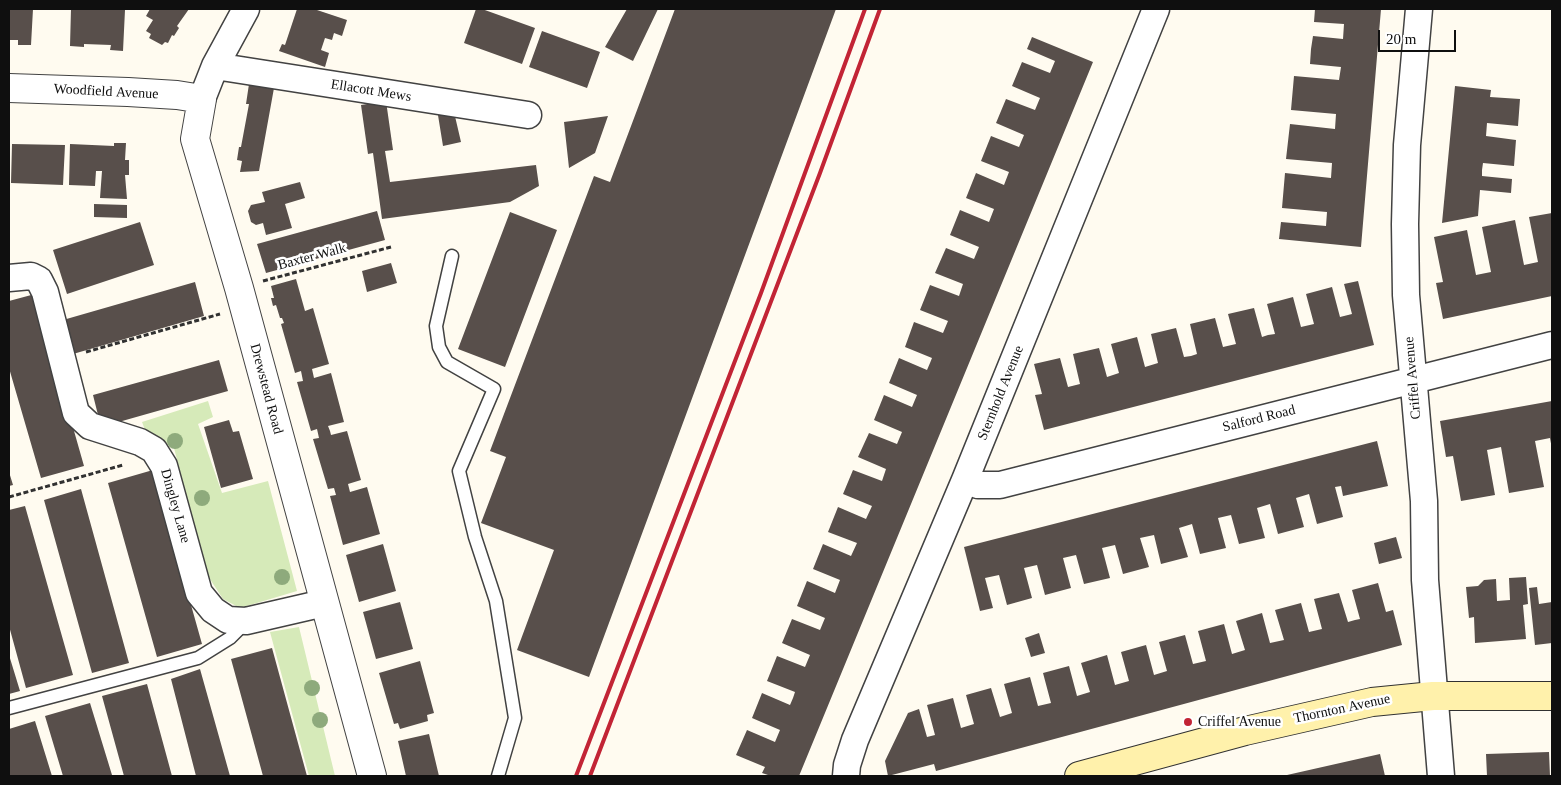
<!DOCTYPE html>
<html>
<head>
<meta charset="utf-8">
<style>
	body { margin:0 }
	#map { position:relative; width:1561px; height:785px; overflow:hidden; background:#fffbf0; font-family:"Times New Roman",serif }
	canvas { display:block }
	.frame { position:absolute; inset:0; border:10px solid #0f0f0f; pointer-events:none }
	.scale { position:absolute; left:1378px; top:30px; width:78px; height:22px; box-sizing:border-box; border:2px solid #0f0f0f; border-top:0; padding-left:6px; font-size:15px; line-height:18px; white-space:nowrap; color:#0f0f0f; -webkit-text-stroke:4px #fff; paint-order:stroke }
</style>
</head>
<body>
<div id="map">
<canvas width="1561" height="785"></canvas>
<div class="frame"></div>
<div class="scale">20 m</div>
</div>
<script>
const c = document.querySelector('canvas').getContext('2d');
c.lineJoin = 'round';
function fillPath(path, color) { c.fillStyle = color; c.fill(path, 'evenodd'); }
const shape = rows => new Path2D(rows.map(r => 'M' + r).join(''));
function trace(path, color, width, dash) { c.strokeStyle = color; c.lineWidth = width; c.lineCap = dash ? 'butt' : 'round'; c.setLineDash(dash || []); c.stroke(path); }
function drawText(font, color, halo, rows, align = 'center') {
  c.font = font + ' "Times New Roman",serif'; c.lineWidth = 5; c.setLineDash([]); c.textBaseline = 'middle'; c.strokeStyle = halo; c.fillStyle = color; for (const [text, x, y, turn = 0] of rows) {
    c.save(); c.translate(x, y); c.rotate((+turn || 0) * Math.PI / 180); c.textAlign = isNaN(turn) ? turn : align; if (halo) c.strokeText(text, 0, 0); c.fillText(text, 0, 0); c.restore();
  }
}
fillPath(shape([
	[208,401,213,417,198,424,222,493,268,481,297,591,240,608,223,599,206,573,174,448,153,438,145,430,142,422],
	[299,627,335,776,309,776,270,632]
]), '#d6eab9');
fillPath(shape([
	[9,9,33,9,31,45,18,45,18,40,9,40],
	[71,9,125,10,123,51,110,50,111,45,84,44,84,47,70,46],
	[150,9,189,9,177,26,179,28,174,36,172,35,168,43,165,42,162,45,149,38,151,34,146,31,153,20,146,16],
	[297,9,314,9,347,20,342,36,334,33,332,40,325,38,321,50,329,53,325,67,279,51,282,44,285,45],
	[476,9,482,9,535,28,522,64,464,43],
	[627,9,658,9,633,61,605,47],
	[675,9,836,9,589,677,517,650,554,550,481,523,506,457,490,451,594,176,610,182],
	[1315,9,1381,9,1361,247,1279,239,1281,222,1326,226,1327,212,1282,208,1285,173,1331,178,1332,163,1286,159,1290,124,1335,129,1336,114,1291,110,1294,76,1339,80,1341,67,1310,64,1311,49,1313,36,1343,39,1344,24,1314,22],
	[542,31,600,52,587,88,529,67],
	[1032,37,1093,62,799,776,771,776,762,773,765,767,736,755,747,730,775,742,780,730,752,718,762,693,790,705,793,698,795,692,767,681,777,656,805,667,810,655,782,643,792,619,820,630,825,618,797,606,807,581,835,593,840,580,813,569,823,544,851,556,857,543,828,532,838,507,866,519,872,506,843,494,853,470,882,481,886,469,858,457,869,433,897,444,902,432,874,420,884,395,912,407,917,395,889,383,899,358,927,370,930,363,932,358,905,347,914,322,943,333,948,321,920,310,930,285,959,296,963,284,935,273,946,248,974,259,979,247,950,235,960,210,989,222,994,209,966,198,976,173,1004,185,1009,172,981,161,991,136,1019,147,1024,135,996,123,1006,99,1035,110,1040,98,1012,86,1022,62,1050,73,1055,61,1027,49],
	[249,84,274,88,259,171,240,172,242,161,237,160,239,147,241,147,249,104,246,104],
	[1455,86,1491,90,1490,97,1520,99,1518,126,1487,123,1486,136,1516,140,1514,166,1483,163,1482,170,1482,176,1512,179,1511,193,1480,190,1478,216,1442,223],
	[386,101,393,150,385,151,390,182,536,165,539,186,510,202,382,219,373,153,368,154,361,105],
	[437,109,454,112,461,142,443,146],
	[608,116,595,153,569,168,564,122],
	[114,143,126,143,125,160,129,160,129,175,125,175,127,199,100,198,102,171,96,171,95,186,69,185,70,144,114,146],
	[12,144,65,145,63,185,11,183],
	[300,182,305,198,285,204,292,228,266,235,263,223,256,225,251,222,248,211,251,205,265,202,262,192],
	[94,204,127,205,127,218,94,217],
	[377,211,385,240,301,263,299,255,286,259,288,267,266,273,257,244],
	[510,212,557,230,505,367,458,349],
	[1552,213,1552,296,1443,319,1436,283,1443,282,1434,237,1467,230,1476,275,1491,272,1482,227,1515,220,1524,265,1538,262,1529,217],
	[140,222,154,265,67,294,53,250],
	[391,263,397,283,367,292,362,271],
	[296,279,305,311,313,308,329,364,312,369,314,378,331,373,344,422,328,426,330,431,331,435,347,431,361,480,348,484,350,492,367,487,380,534,343,545,330,496,336,495,334,488,328,489,313,439,319,438,317,429,311,431,297,382,303,381,301,371,295,373,281,324,284,323,282,318,280,318,276,305,273,306,271,298,274,298,271,286],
	[1358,281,1374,345,1044,430,1035,395,1042,394,1034,364,1060,358,1068,387,1080,384,1073,354,1099,348,1107,377,1119,373,1111,344,1137,337,1145,367,1158,363,1151,334,1176,328,1184,357,1191,356,1197,354,1190,324,1215,318,1223,347,1236,344,1228,314,1254,308,1262,337,1268,335,1275,334,1267,304,1293,297,1301,327,1314,324,1306,294,1332,287,1340,317,1352,314,1344,284],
	[195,282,204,316,73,354,63,320],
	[35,294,84,466,41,478,9,368,9,301],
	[219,360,228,391,101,427,93,395],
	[1552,401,1552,449,1550,438,1535,441,1544,487,1509,493,1501,447,1487,450,1495,495,1461,501,1453,456,1446,457,1440,421],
	[229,420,233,432,239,431,253,479,221,488,204,427],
	[1377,441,1388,486,1343,496,1341,486,1335,487,1343,517,1317,524,1309,494,1296,498,1304,527,1278,534,1270,504,1257,508,1265,538,1239,544,1231,515,1218,518,1226,548,1200,554,1192,524,1179,528,1188,557,1161,564,1154,535,1140,538,1149,567,1123,574,1115,545,1102,548,1110,578,1084,584,1076,555,1063,558,1071,588,1045,595,1037,565,1024,568,1032,598,1007,605,999,575,985,578,993,608,980,611,964,547],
	[153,470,202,644,157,657,108,483],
	[9,472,13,485,9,486],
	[81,489,129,663,92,673,44,500],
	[25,506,73,675,26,688,9,626,9,510],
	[1396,537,1402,558,1379,564,1374,543],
	[383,544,396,591,359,602,346,555],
	[1526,577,1528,604,1523,605,1526,639,1475,643,1474,617,1469,618,1466,587,1478,586,1484,580,1496,579,1497,601,1510,600,1509,578],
	[1378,583,1386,612,1393,610,1402,645,936,771,934,764,888,776,885,761,908,713,919,709,927,737,935,735,927,705,953,698,961,728,974,724,966,695,991,688,1000,717,1012,713,1004,684,1030,677,1038,706,1051,703,1043,673,1069,666,1077,696,1090,692,1081,663,1107,655,1115,685,1129,681,1121,652,1146,645,1154,675,1167,671,1159,642,1185,635,1193,664,1206,661,1198,631,1224,624,1232,654,1245,650,1236,621,1262,613,1270,643,1284,640,1275,610,1301,603,1309,632,1322,629,1314,599,1339,593,1348,622,1355,620,1360,619,1352,590],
	[1537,587,1539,604,1552,602,1552,643,1535,645,1529,588],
	[400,602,413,649,376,659,363,612],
	[1039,633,1045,653,1031,657,1025,638],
	[272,648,307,776,263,776,231,659],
	[9,655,20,691,9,694],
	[420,661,434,713,427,715,428,721,400,729,398,723,394,724,379,673],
	[200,669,230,776,196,776,171,679],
	[147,684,172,776,124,776,102,696],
	[90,703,112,775,63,776,45,716],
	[35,721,52,776,9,776,9,729],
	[429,734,439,776,406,776,398,741],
	[1549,752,1550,776,1487,776,1486,754],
	[1380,754,1385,776,1287,776,1287,775]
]), '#584f4b');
const service = shape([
	[452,256,436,326,439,347,447,362,494,389,459,471,475,537,496,601,515,718,498,776],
	[9,708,198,658,230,638,245,623]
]);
const minor = shape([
	[1419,9,1407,145,1405,224,1406,295,1424,501,1425,580,1441,776],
	[215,66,528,115],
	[202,99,215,66,246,9],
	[9,278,31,276,39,280,45,292,76,413,90,426,140,442,154,450,164,466,199,593,213,610,228,620,246,621,324,603],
	[965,480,978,485,1000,485,1552,345],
	[846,776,847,765,855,740,965,480,1156,9]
]);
const tertiary = shape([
	[9,88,128,92,177,95,202,99,195,139,239,288,372,776]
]);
const secondary = shape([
	[1079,776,1245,731,1372,702,1433,696,1552,696]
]);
trace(service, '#424242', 15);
trace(minor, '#424242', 29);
trace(tertiary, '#424242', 30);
trace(secondary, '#313131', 30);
trace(shape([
	[263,281,391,247],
	[86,352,220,314],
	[9,497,123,465]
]), '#313131', 3, [5, 2.5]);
trace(service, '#fff', 12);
trace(minor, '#fff', 26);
trace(tertiary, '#fff', 28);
trace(secondary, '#fff1ab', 28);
trace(shape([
	[576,776,761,293,865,9],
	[590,776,820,173,880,9]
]), '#c22435', 4);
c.fillStyle = '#8eaa7c';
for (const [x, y] of [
	[175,441],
	[202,498],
	[282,577],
	[312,688],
	[320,720]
]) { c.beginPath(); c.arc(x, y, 8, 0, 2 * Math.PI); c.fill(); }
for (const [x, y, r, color] of [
	[1188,722,5,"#c22435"]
]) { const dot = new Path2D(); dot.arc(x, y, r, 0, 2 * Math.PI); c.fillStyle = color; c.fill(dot); trace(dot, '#fff', 2); }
drawText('14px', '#0f0f0f', '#fff', [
	["Ellacott Mews",371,91,9],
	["Woodfield Avenue",106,92,3],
	["Baxter Walk",312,257,-15],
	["Criffel Avenue",1413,378,-95],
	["Drewstead Road",266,389,75],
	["Sternhold Avenue",1001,393,-68],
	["Salford Road",1259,419,-14],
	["Dingley Lane",175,506,74],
	["Thornton Avenue",1342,709,-12]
]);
drawText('14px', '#0f0f0f', '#fff', [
	["Criffel Avenue",1198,722]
], 'left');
</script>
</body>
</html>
